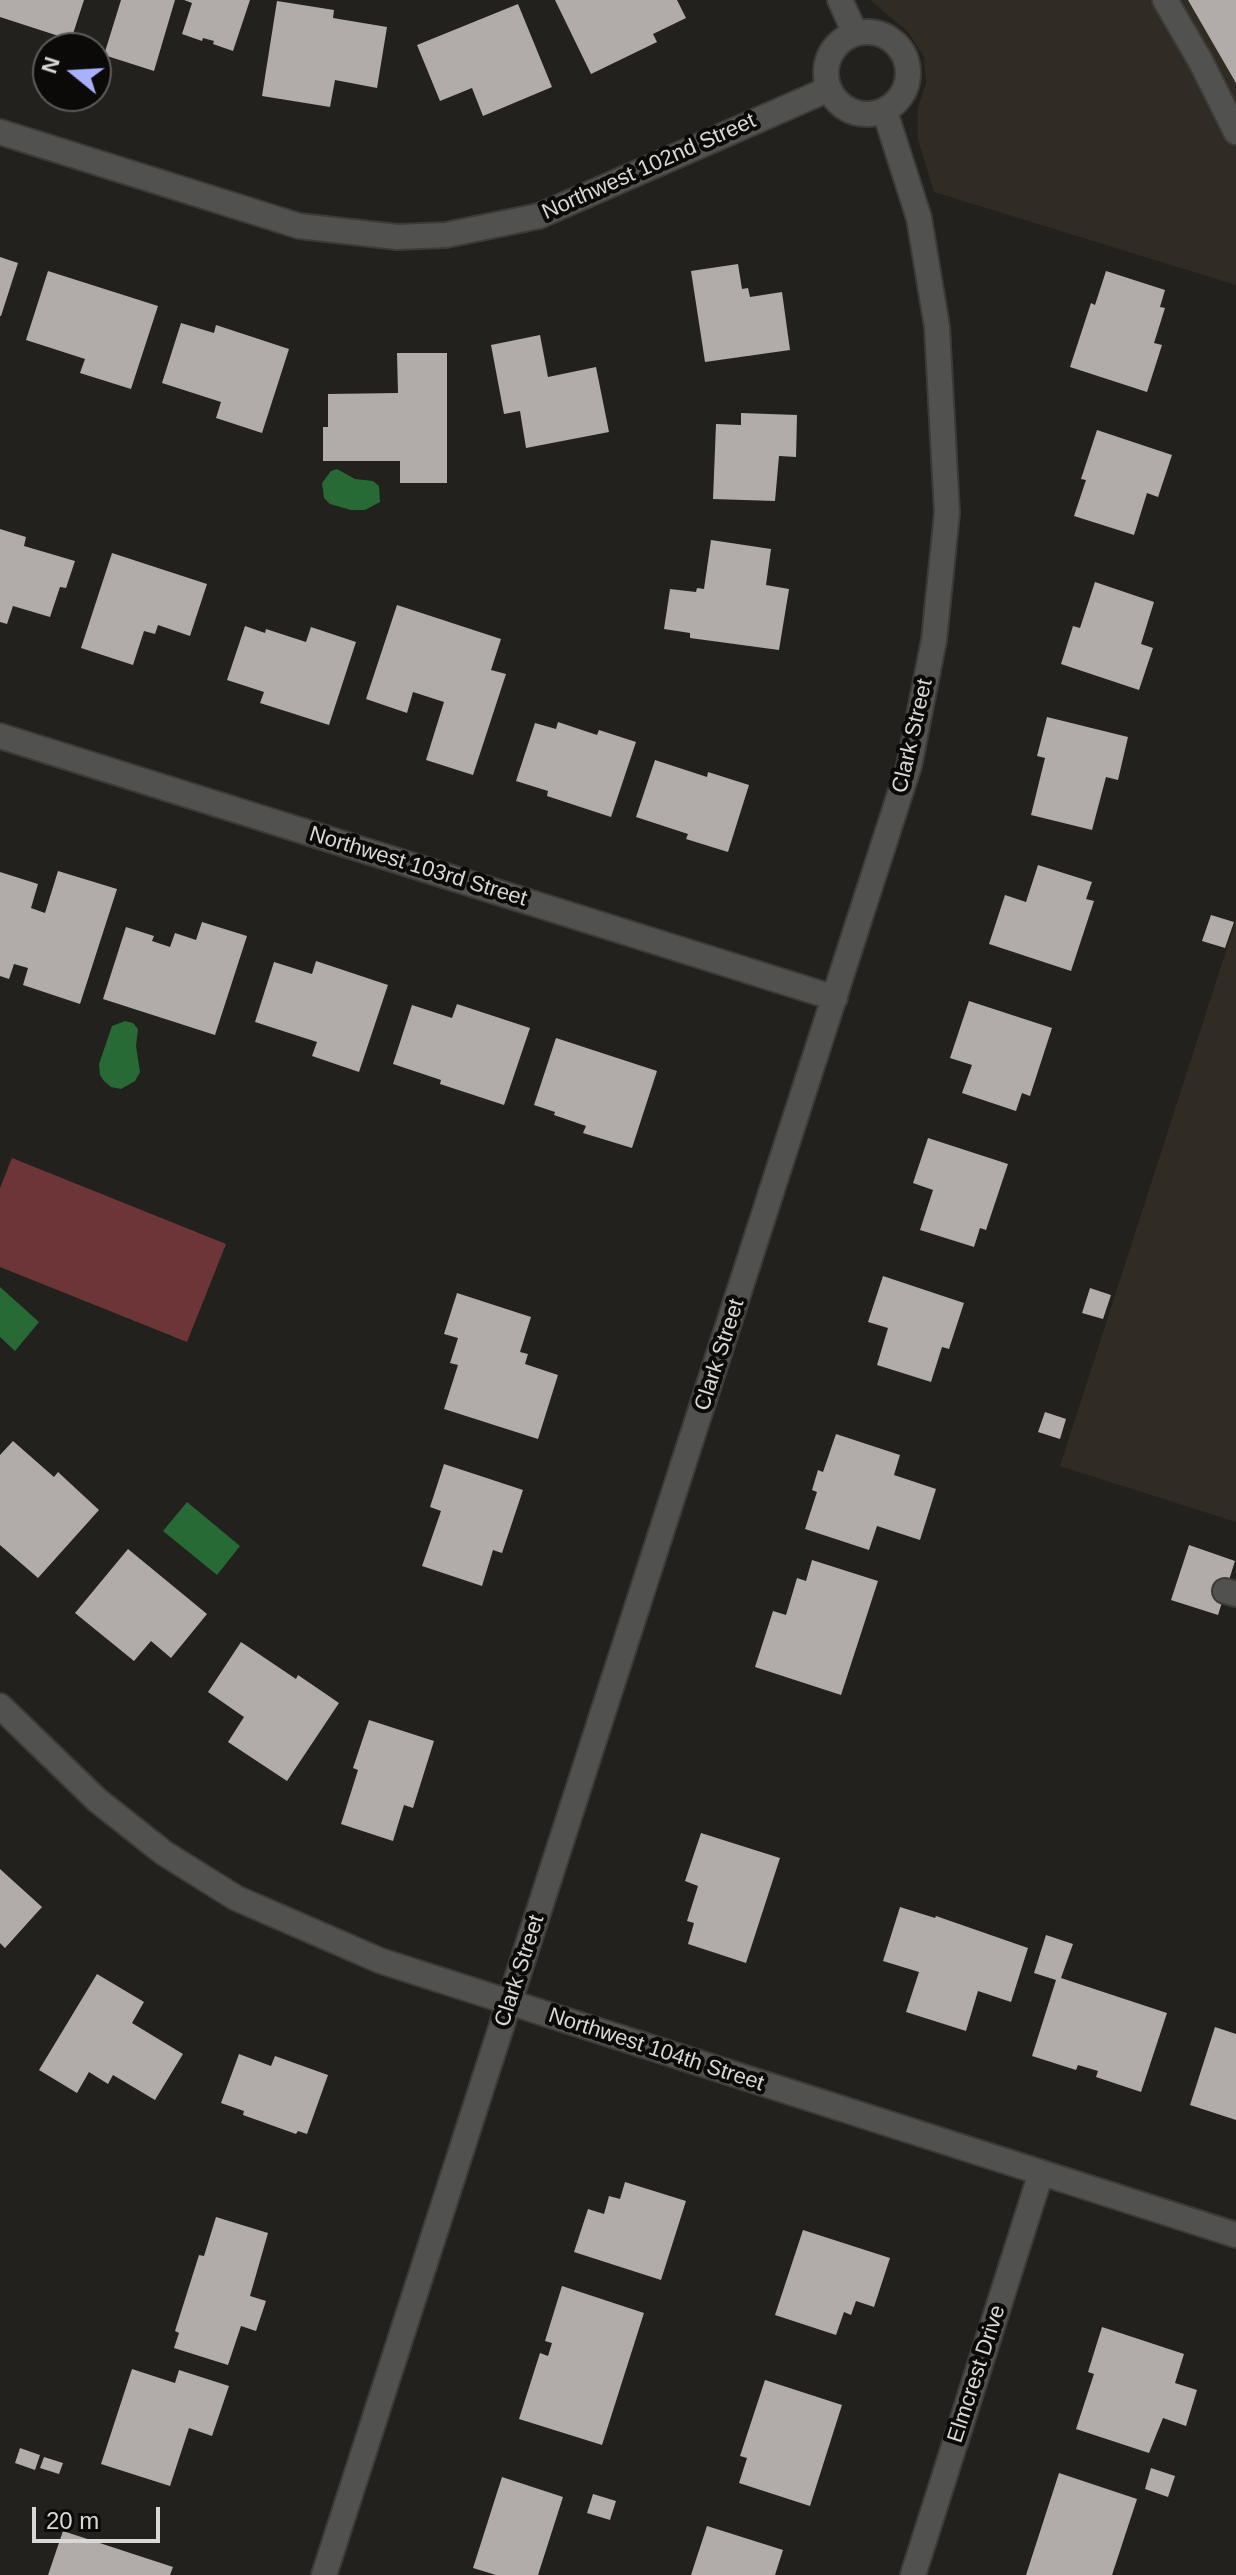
<!DOCTYPE html>
<html>
<head>
<meta charset="utf-8">
<style>
	body { margin:0 }
	#map { position:relative; width:1236px; height:2575px; overflow:hidden; background:#23211d; font-family:Arial,sans-serif }
	canvas { display:block }
	.north { position:absolute; left:32px; top:32px; width:80px; height:80px; box-sizing:border-box; background:#0b0a09; border:2px solid #5d5c5b; border-radius:50%; rotate:288deg; font-size:22px; font-weight:700; line-height:32px; text-align:center; color:#d9d8d6 }
	.north::after { content:''; display:block; margin:auto; width:28px; height:36px; background:#a9b0fc; clip-path:polygon(50% 0,100% 100%,50% 72%,0 100%) }
	.scale { position:absolute; left:32px; top:2507px; width:128px; height:36px; box-sizing:border-box; border:4px solid #d9d8d6; border-top:0; padding-left:10px; font-size:24px; line-height:28px; white-space:nowrap; color:#d9d8d6; -webkit-text-stroke:6px #0b0a09; paint-order:stroke }
</style>
</head>
<body>
<div id="map">
<canvas width="1236" height="2575"></canvas>
<div class="north">N</div>
<div class="scale">20 m</div>
</div>
<script>
const c = document.querySelector('canvas').getContext('2d');
c.lineJoin = 'round';
function fillPath(path, color) { c.fillStyle = color; c.fill(path, 'evenodd'); }
const shape = rows => new Path2D(rows.map(r => 'M' + r).join(''));
function trace(path, color, width, dash) { c.strokeStyle = color; c.lineWidth = width; c.lineCap = dash ? 'butt' : 'round'; c.setLineDash(dash || []); c.stroke(path); }
function drawText(font, color, halo, rows, align = 'center') {
  c.font = font + ' Arial,sans-serif'; c.lineWidth = 8; c.setLineDash([]); c.textBaseline = 'middle'; c.strokeStyle = halo; c.fillStyle = color; for (const [text, x, y, turn = 0] of rows) {
    c.save(); c.translate(x, y); c.rotate((+turn || 0) * Math.PI / 180); c.textAlign = isNaN(turn) ? turn : align; if (halo) c.strokeText(text, 0, 0); c.fillText(text, 0, 0); c.restore();
  }
}
fillPath(shape([
	[870,0,1236,0,1236,285,934,192,918,139,918,108,926,83,924,57,908,32],
	[1236,920,1236,1522,1060,1466]
]), '#302c24');
fillPath(shape([
	[12,1158,226,1244,187,1342,0,1267,0,1188]
]), '#6e3538');
fillPath(shape([
	[337,469,355,479,373,481,379,486,380,502,365,510,351,510,330,504,324,498,322,483,331,471],
	[125,1021,133,1023,138,1029,136,1046,140,1072,135,1081,121,1089,111,1087,104,1081,100,1075,99,1064,112,1026],
	[0,1287,39,1322,15,1351,0,1337],
	[187,1502,240,1546,217,1575,163,1531]
]), '#276a35');
fillPath(shape([
	[0,0,84,0,71,40,0,17],
	[121,0,175,0,154,71,104,55],
	[184,0,250,0,233,51,213,44,214,41,203,38,202,41,182,34,192,3],
	[555,0,677,0,686,18,653,34,657,42,591,74],
	[1188,0,1236,0,1236,83],
	[277,1,334,10,333,18,387,27,377,88,335,80,330,107,262,96],
	[518,4,552,87,483,116,472,88,440,101,417,45],
	[0,257,18,263,1,316,0,316],
	[738,264,742,289,748,288,750,297,782,292,790,350,705,362,691,271],
	[48,271,158,306,131,389,80,373,85,359,26,340],
	[1106,271,1165,290,1160,307,1165,308,1154,343,1162,345,1147,392,1070,367,1091,303,1095,305],
	[181,323,214,333,216,325,289,349,262,433,216,418,221,402,162,383],
	[540,335,548,377,596,367,609,432,526,448,520,411,504,414,491,345],
	[397,353,447,353,447,483,400,483,400,461,323,461,323,427,328,427,328,394,398,393],
	[741,413,797,415,796,457,779,456,775,501,713,499,716,424,741,425],
	[1097,430,1172,455,1158,497,1147,493,1134,535,1074,516,1086,480,1081,479],
	[0,529,26,537,24,546,75,561,66,588,60,587,50,617,13,606,7,624,0,622],
	[711,540,771,549,766,585,789,589,779,650,690,638,690,633,664,629,670,589,696,592,697,588,704,589],
	[112,553,207,584,190,636,158,625,155,634,144,631,133,665,81,648],
	[1095,582,1154,602,1141,644,1153,648,1139,690,1061,664,1073,626,1080,628],
	[397,605,501,639,491,670,506,674,473,775,426,760,444,702,413,692,407,713,366,699],
	[245,626,265,633,266,629,306,642,311,627,356,642,329,725,260,703,264,692,227,680],
	[1047,717,1128,737,1118,780,1106,777,1092,830,1031,815,1045,758,1037,756],
	[558,722,597,735,599,730,636,742,611,817,547,796,548,791,516,781,535,723,556,729],
	[655,760,707,777,708,772,749,785,728,852,686,839,688,834,636,817],
	[1038,865,1092,882,1086,899,1094,901,1071,971,989,944,1005,895,1026,902],
	[58,871,117,889,80,1004,23,985,28,968,14,964,9,979,0,976,0,872,38,884,31,908,45,913],
	[1211,915,1234,922,1225,948,1202,941],
	[202,922,247,936,215,1035,103,999,126,927,154,936,152,941,170,947,175,933,196,940],
	[316,961,388,985,359,1072,312,1056,317,1042,255,1022,274,962,312,974],
	[969,1001,1052,1028,1030,1096,1022,1093,1016,1111,962,1093,972,1065,950,1058],
	[457,1004,530,1028,504,1105,440,1084,441,1080,393,1064,412,1005,452,1018],
	[556,1038,657,1071,632,1148,583,1133,586,1126,554,1115,555,1112,534,1105],
	[928,1138,1008,1164,986,1230,980,1228,974,1247,920,1230,933,1190,913,1183],
	[883,1276,964,1303,949,1349,942,1347,931,1382,877,1365,888,1328,868,1322],
	[1090,1288,1111,1295,1103,1319,1082,1313],
	[457,1293,531,1317,520,1352,528,1354,525,1364,558,1375,538,1439,444,1409,458,1365,450,1363,458,1338,444,1334],
	[1045,1412,1066,1419,1060,1439,1038,1432],
	[836,1434,900,1455,894,1475,936,1489,920,1540,877,1526,869,1550,805,1529,817,1492,812,1490,818,1470,823,1472],
	[13,1441,54,1477,58,1472,99,1510,38,1578,0,1545,0,1455],
	[444,1464,523,1490,502,1553,493,1550,482,1586,422,1566,441,1511,430,1507],
	[1189,1545,1235,1561,1218,1615,1171,1600],
	[128,1549,207,1614,171,1658,151,1641,134,1661,75,1613],
	[812,1560,878,1581,841,1695,755,1667,773,1611,786,1615,797,1578,806,1581],
	[241,1642,296,1679,298,1675,339,1703,287,1781,228,1742,244,1717,208,1692],
	[369,1720,434,1741,413,1808,404,1805,393,1841,341,1824,358,1770,353,1768],
	[701,1833,780,1858,746,1963,688,1944,694,1923,687,1921,698,1886,685,1881],
	[0,1869,42,1907,5,1948,0,1943],
	[900,1907,935,1918,936,1916,1028,1948,1011,2002,978,1991,966,2031,906,2012,919,1972,883,1961],
	[1046,1935,1073,1944,1061,1978,1167,2013,1141,2092,1096,2077,1098,2071,1078,2065,1076,2070,1032,2056,1056,1980,1034,1973],
	[97,1974,144,2002,132,2023,183,2054,155,2100,113,2075,108,2084,89,2072,77,2093,39,2070],
	[1215,2027,1236,2034,1236,2120,1190,2105],
	[239,2054,271,2066,275,2056,328,2075,307,2134,298,2131,296,2134,243,2115,244,2111,221,2103],
	[625,2182,686,2201,661,2280,574,2252,588,2209,604,2214,609,2196,620,2199],
	[216,2217,268,2233,250,2296,266,2301,256,2331,241,2326,228,2365,174,2348,179,2333,175,2331,199,2255,204,2256],
	[803,2230,890,2258,874,2307,856,2301,851,2315,844,2312,836,2335,775,2315],
	[562,2286,644,2313,602,2445,519,2419,540,2353,548,2356,552,2343,545,2341],
	[1102,2327,1184,2354,1175,2383,1197,2390,1186,2426,1163,2418,1149,2453,1076,2429,1094,2374,1088,2372],
	[132,2369,175,2383,179,2370,229,2386,212,2436,189,2428,170,2486,101,2464],
	[765,2380,842,2405,810,2506,739,2483,747,2458,740,2456],
	[20,2448,40,2455,35,2470,15,2463],
	[44,2457,63,2463,59,2474,40,2468],
	[1151,2468,1175,2476,1168,2497,1145,2489],
	[1059,2473,1137,2499,1112,2575,1026,2575],
	[502,2477,563,2497,538,2575,496,2575,473,2568],
	[593,2494,616,2501,610,2520,587,2513],
	[707,2526,783,2550,775,2575,691,2575],
	[63,2531,173,2567,170,2575,48,2575]
]), '#b1acaa');
const minor = shape([
	[840,0,855,33],
	[1165,0,1201,62,1236,132],
	'826 73a41 41 0 1 1 82 0a41 41 0 1 1-82 0Z',
	[0,132,299,226,397,237,446,235,539,216,829,89],
	[0,736,835,998],
	[1225,1591,1236,1594],
	[0,1706,97,1800,164,1853,236,1898,381,1961,1236,2235],
	[324,2575,909,766,934,640,947,513,937,327,919,218,885,112],
	[913,2575,1041,2173]
]);
trace(minor, '#3c3b37', 28);
trace(minor, '#515250', 24);
drawText('22px', '#d9d8d6', '#0b0a09', [
	["Northwest 102nd Street",649,167,-24],
	["Clark Street",913,736,-77],
	["Northwest 103rd Street",418,867,17],
	["Clark Street",720,1355,-72],
	["Clark Street",520,1971,-72],
	["Northwest 104th Street",656,2050,18],
	["Elmcrest Drive",977,2374,-72]
]);
</script>
</body>
</html>
